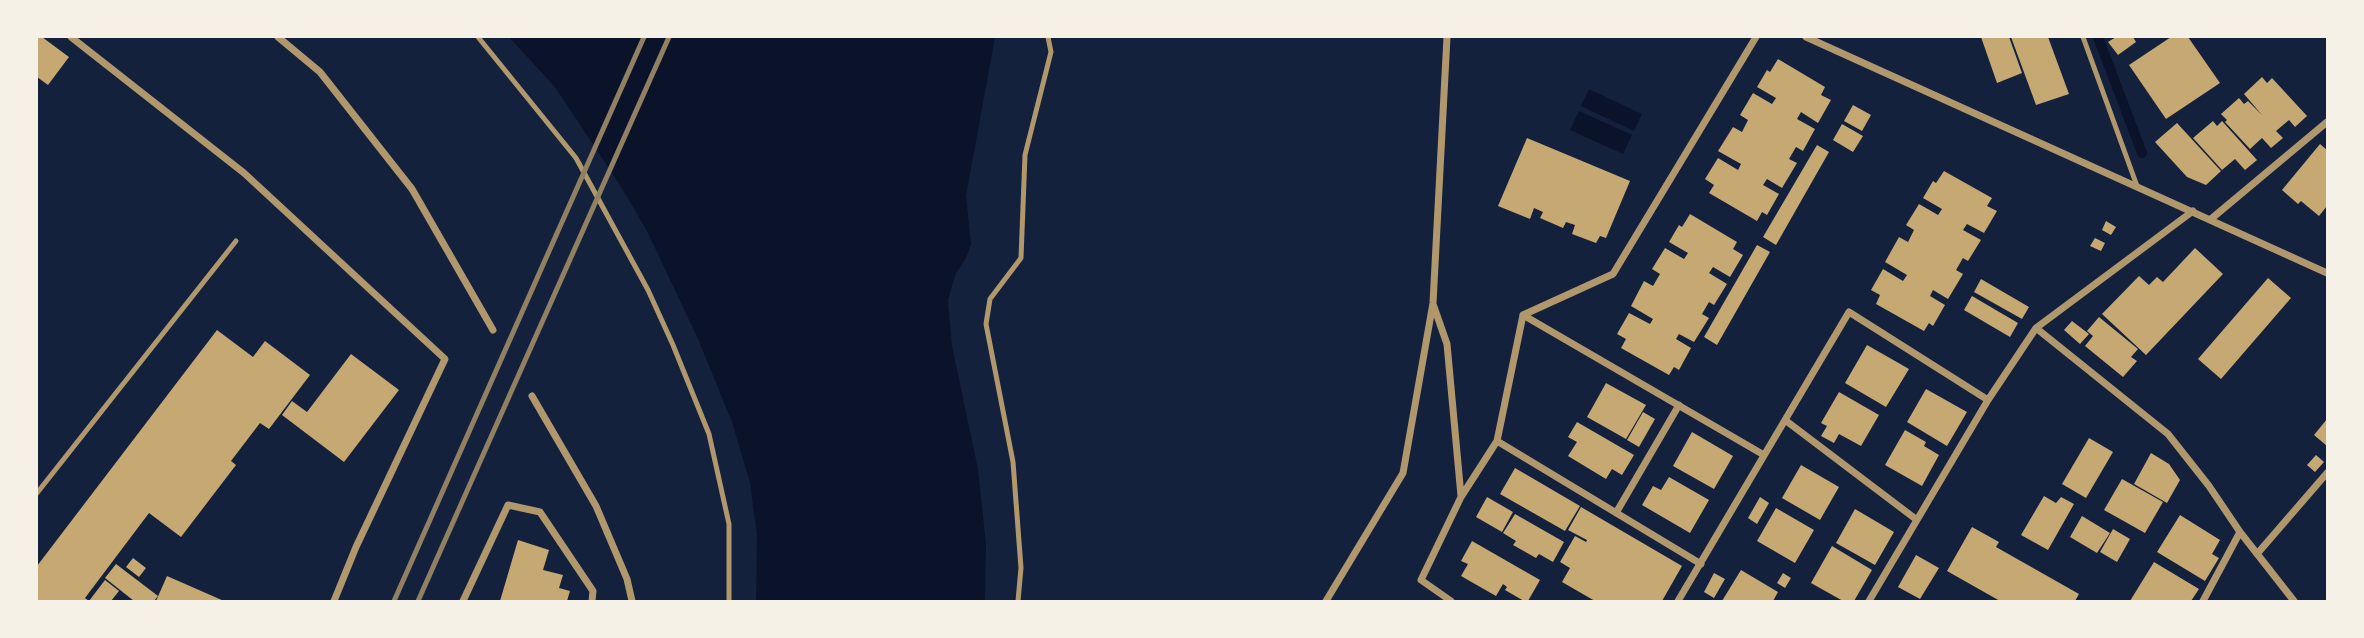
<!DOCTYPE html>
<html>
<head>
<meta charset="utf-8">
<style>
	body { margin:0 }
	#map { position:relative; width:2364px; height:638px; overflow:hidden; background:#14213d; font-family:Quicksand,sans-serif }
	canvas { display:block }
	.frame { position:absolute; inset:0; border:38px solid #f6f1e7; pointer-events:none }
</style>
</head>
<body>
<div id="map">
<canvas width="2364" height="638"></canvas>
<div class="frame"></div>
</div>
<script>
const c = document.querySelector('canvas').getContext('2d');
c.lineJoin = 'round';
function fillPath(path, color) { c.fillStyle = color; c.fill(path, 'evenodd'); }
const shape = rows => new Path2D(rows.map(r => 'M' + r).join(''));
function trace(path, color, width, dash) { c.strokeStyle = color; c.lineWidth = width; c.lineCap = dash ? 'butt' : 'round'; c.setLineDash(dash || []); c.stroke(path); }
fillPath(shape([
	[509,37,995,37,966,196,971,244,966,258,956,273,948,300,952,346,978,469,986,544,985,601,756,601,757,536,750,483,732,422,698,339,647,231,620,185,555,87],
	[1589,89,1642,114,1634,131,1581,106],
	[1579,111,1632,135,1623,154,1570,130]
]), '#0b132b');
trace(shape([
	[2098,37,2142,153]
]), '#0b132b', 10);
fillPath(shape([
	[37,37,42,37,69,57,48,85,37,77],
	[1981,37,2009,37,2022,73,1997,83],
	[2011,37,2048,37,2069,94,2036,105],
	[2116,37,2133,37,2136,42,2118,55,2108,42],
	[2171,37,2188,37,2220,83,2166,119,2129,65],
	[1778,59,1825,87,1821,95,1831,100,1818,123,1801,112,1797,119,1815,129,1803,151,1796,147,1789,159,1797,163,1782,188,1767,179,1763,185,1779,194,1767,215,1762,212,1757,221,1709,193,1714,185,1705,179,1718,158,1738,170,1741,164,1718,151,1733,127,1742,132,1748,120,1740,115,1753,93,1772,104,1776,98,1757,87,1767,70,1770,72],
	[2262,77,2267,83,2272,78,2307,116,2295,127,2289,120,2276,131,2283,138,2271,148,2262,138,2250,149,2225,122,2227,120,2221,114,2239,98,2244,104,2248,101,2262,115,2244,94],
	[1853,105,1871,115,1862,131,1844,121],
	[2213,121,2217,126,2222,121,2257,160,2245,170,2235,159,2222,170,2193,138],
	[2177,123,2221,171,2206,185,2187,177,2155,142],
	[1842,124,1863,136,1853,152,1833,140],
	[1527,138,1630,181,1606,238,1600,236,1596,243,1572,234,1575,225,1566,222,1563,228,1540,218,1543,212,1534,208,1530,219,1498,206],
	[2320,144,2327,150,2327,206,2319,216,2301,201,2298,204,2282,190],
	[1817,145,1829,152,1776,245,1763,237],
	[1944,171,1992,198,1987,206,1997,211,1984,233,1967,224,1963,230,1981,240,1968,261,1963,258,1956,270,1963,274,1948,299,1933,290,1930,296,1945,305,1933,326,1929,323,1924,331,1876,304,1880,295,1871,290,1883,269,1903,281,1907,275,1885,262,1899,237,1908,242,1914,230,1906,225,1919,204,1938,215,1942,209,1923,198,1933,181,1936,183],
	[1690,214,1737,242,1733,249,1743,255,1730,277,1713,267,1709,273,1727,284,1714,305,1709,302,1702,314,1709,318,1694,342,1679,334,1676,339,1691,348,1679,370,1674,367,1669,375,1621,348,1626,339,1617,334,1629,313,1650,324,1653,319,1631,306,1644,281,1653,286,1660,274,1652,269,1665,248,1684,259,1688,253,1669,242,1679,225,1682,227],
	[2106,221,2116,227,2111,235,2102,230],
	[2095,238,2105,243,2101,251,2090,246],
	[1757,245,1770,252,1717,345,1704,337],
	[2195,248,2223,274,2146,355,2102,314,2139,276,2149,285,2157,277,2163,282],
	[2268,278,2291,298,2221,379,2198,359],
	[1981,279,2029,307,2022,319,1974,292],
	[1972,296,2018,323,2010,337,1964,310],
	[2099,317,2138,349,2131,357,2137,361,2123,377,2085,346,2093,336,2087,331],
	[2072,321,2089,334,2080,344,2064,330],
	[217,330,253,357,265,341,310,375,269,429,260,423,231,461,236,465,181,537,149,513,85,598,89,601,37,601,37,566],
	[1867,345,1909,369,1886,407,1845,383],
	[351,354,399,390,344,462,282,415,292,401,307,412],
	[1606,383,1646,405,1626,439,1587,417],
	[1926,389,1967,412,1947,446,1907,422],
	[1839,392,1879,415,1861,446,1839,434,1834,443,1821,436,1827,426,1821,423],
	[1643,412,1655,419,1639,447,1627,440],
	[2327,419,2327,446,2314,435],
	[1577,422,1634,455,1622,475,1612,469,1606,479,1568,456,1577,442,1568,437],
	[1905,430,1926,442,1924,446,1939,455,1922,486,1885,465],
	[1692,432,1733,456,1714,489,1673,466],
	[2089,438,2113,452,2086,498,2062,484],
	[2151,453,2169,464,2180,480,2167,503,2134,484],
	[2316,455,2324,462,2315,472,2307,465],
	[1801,465,1839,487,1820,520,1782,498],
	[1515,468,1580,506,1565,531,1500,494],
	[1669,477,1709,500,1690,533,1642,505,1653,486,1661,490],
	[2122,479,2163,502,2145,533,2104,510],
	[2044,496,2056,503,2061,497,2074,504,2048,550,2021,535],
	[1487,497,1513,512,1502,532,1476,517],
	[1760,497,1769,503,1757,524,1748,518],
	[1581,507,1682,566,1662,601,1595,601,1562,582,1570,568,1560,562,1575,536,1586,542,1587,540,1568,530],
	[1776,508,1814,530,1795,563,1757,541],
	[1855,509,1894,532,1875,565,1836,543],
	[1515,514,1564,542,1553,562,1539,554,1536,558,1513,545,1516,541,1503,533],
	[2180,515,2220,540,2212,554,2219,558,2205,581,2157,552],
	[2082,516,2110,533,2097,553,2070,537],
	[1972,527,1999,542,1996,547,2079,594,2075,601,2000,601,1947,571],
	[2113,529,2130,539,2117,562,2100,552],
	[518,540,549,550,543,570,563,575,559,588,570,591,567,601,500,601],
	[1472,541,1540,580,1528,601,1524,601,1505,590,1507,587,1503,584,1496,596,1461,576,1468,564,1461,561],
	[1832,546,1872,570,1854,601,1843,601,1811,583],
	[1916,555,1939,568,1920,599,1898,587],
	[133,558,146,568,139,577,126,567],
	[2154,562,2199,589,2191,601,2130,601],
	[116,564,158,596,154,601,134,601,105,578],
	[1741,570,1778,592,1773,601,1722,601],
	[1714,573,1725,579,1714,598,1704,592],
	[1783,573,1791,578,1785,588,1777,583],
	[167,576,224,601,156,601],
	[105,580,119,591,111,601,89,601]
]), '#c6a872');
trace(shape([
	[478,37,576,158,648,290,673,345,709,434,729,524,729,601],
	[2083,37,2137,186],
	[37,493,236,241],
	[1018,601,1021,568,1013,462,986,324,990,299,1021,258,1025,155,1051,52,1048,37]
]), '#b1986c', 5);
trace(shape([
	[71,37,244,173,445,359,356,547,334,601],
	[278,37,320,72,412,189,493,330],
	[1806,37,2327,273],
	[2211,219,2327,122],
	[1433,304,1447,344,1461,496],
	[1523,315,1613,274,1756,37],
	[1523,315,1764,455],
	[2036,328,2168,434,2209,486,2240,532,2294,601],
	[532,396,596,506,627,579,632,601],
	[1497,441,1701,564],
	[1616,513,1679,405],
	[1917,520,1785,420,1849,312,1988,400],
	[2257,554,2327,473],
	[463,601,508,505,540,512,593,591,592,601],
	[1326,601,1403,473,1433,303,1447,37],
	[1451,601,1421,580,1461,497,1497,441,1523,315],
	[1678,601,1785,420],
	[1869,601,1988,400,2036,328,2193,211],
	[2203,601,2240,532]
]), '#b1986c', 7);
trace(shape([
	[394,601,644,37],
	[418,601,669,37]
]), '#918062', 5);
</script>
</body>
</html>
